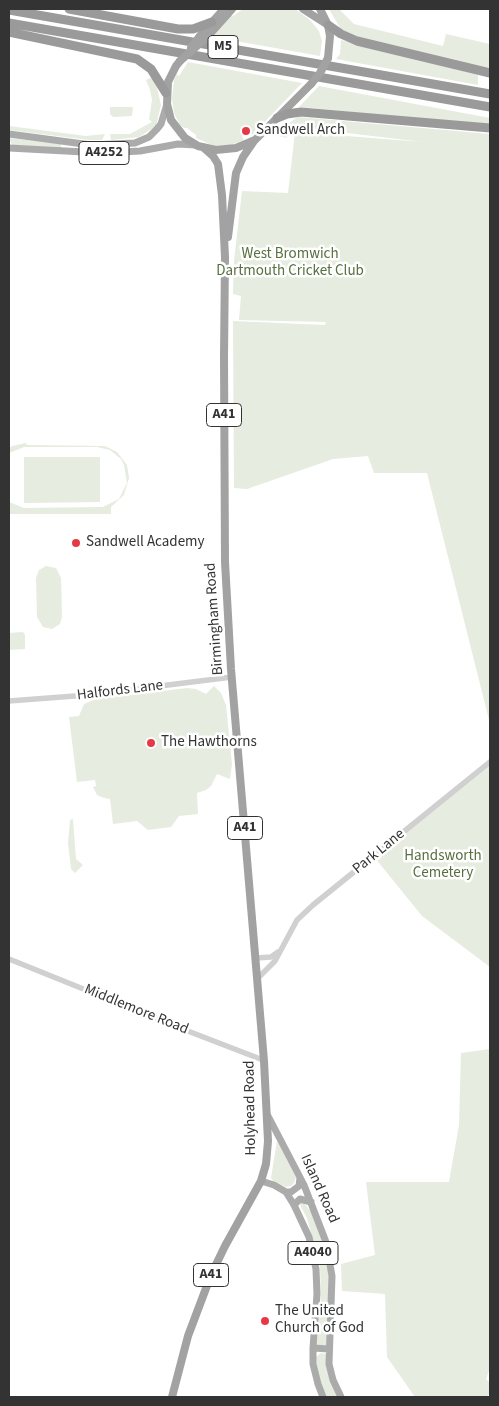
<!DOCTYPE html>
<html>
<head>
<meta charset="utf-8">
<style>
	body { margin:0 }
	#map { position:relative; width:499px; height:1406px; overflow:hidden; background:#fff; font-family:"Source Sans 3",sans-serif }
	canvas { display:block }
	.frame { position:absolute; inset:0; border:10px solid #333; pointer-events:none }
</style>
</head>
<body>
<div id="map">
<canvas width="499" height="1406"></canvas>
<div class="frame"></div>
</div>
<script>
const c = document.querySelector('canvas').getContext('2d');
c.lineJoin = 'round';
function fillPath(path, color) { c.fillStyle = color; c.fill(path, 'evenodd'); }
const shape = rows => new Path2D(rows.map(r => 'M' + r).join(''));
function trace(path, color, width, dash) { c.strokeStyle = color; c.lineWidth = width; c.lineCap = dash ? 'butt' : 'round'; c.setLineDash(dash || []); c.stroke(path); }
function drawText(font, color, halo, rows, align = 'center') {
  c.font = font + ' "Source Sans 3",sans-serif'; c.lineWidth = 5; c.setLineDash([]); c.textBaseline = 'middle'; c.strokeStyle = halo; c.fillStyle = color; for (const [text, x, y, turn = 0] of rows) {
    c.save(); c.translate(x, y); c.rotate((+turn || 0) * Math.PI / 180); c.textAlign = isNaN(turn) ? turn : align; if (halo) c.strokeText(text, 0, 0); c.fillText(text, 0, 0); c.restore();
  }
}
fillPath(shape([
	[243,9,295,9,310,20,319,31,322,41,320,56,213,37,228,16,233,16],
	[329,9,339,9,354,24,443,46,446,34,490,44,490,69,353,37,342,31],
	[341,40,478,75,478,85,336,59,340,54],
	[188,62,302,83,252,135,250,128,244,127,242,136,244,140,228,146,214,146,196,138,196,135,187,128,184,128,180,125,174,113,172,99,174,80,177,74,179,76],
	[152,77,157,88,161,105,156,126,139,137,111,140,110,134,130,134,152,122,149,119,152,100,150,90,146,80],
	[319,86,490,118,490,125,299,107],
	[110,107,133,107,132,116,113,117,110,114],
	[298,117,490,134,490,724,427,473,374,473,368,456,333,459,247,489,234,488,233,321,325,325,326,322,239,320,241,296,233,294,234,261,242,191,288,193,295,132,423,142,305,128,294,129,286,138,273,134],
	[9,126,86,136,105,134,102,140,89,140,9,130],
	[9,138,61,144,61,148,12,145],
	[26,443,27,445,105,446,117,452,127,465,129,478,124,495,111,507,111,514,9,514,9,502,24,508,103,507,119,499,127,483,124,465,121,459,110,450,97,447,24,447,9,453,9,448,12,446],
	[24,457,100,457,100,502,24,503],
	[46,566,56,568,61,578,62,617,60,624,52,629,43,627,37,617,36,578,39,570],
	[23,632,25,635,25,649,9,650,9,633],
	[214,686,221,693,226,705,232,764,230,779,217,774,211,786,206,790,197,793,198,814,179,816,171,827,148,830,137,821,113,824,110,799,104,798,97,795,93,787,96,786,95,780,77,782,69,717,79,716,84,704,96,699,187,688,196,689,206,694],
	[490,766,490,967,422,916,375,858],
	[73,819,76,859,83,865,75,873,71,869,68,843,70,820],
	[490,1049,490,1368,486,1379,490,1383,490,1393,487,1397,415,1397,387,1357,385,1294,342,1291,341,1264,375,1255,366,1182,449,1182,459,1125,461,1053],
	[277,1141,296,1177,294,1183,291,1186,286,1187,273,1181,271,1178],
	[303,1202,313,1214,325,1245,330,1276,327,1345,317,1345,321,1297,320,1267,307,1218,301,1207,300,1203],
	[321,1353,326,1354,338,1397,326,1397,317,1372,316,1357]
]), '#e6ecdf');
trace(shape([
	[9,701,88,695,232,677],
	[256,958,271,957,278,952],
	[9,959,180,1028,263,1060],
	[257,979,275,961,297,920,313,905,490,762]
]), '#d0d0d0', 5.5);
trace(shape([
	[9,134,91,145,135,143,149,137,157,129,161,124,167,104],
	[9,148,103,153,140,151,178,144,195,145],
	[267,1114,304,1185,326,1242,332,1276,329,1364,333,1380,341,1397],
	[261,1181,274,1185,286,1192,294,1205,309,1237,316,1269,317,1294,313,1348,313,1364,318,1384,323,1397],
	[286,1192,291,1192,299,1186,300,1178],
	[294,1205,300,1199,311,1202],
	[313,1348,329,1349]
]), '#ababab', 7);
trace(shape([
	[303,9,328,25],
	[320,9,328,25,330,36,328,58],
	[200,36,224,9],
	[207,37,232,9],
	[180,61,176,66,168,82,167,104,171,120,185,138,198,146,216,150,236,148,255,140,311,84],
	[228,237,236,173,243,157,254,141],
	[172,1397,188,1336,211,1275,225,1246,261,1181,266,1164,268,1141,264,1061,231,669,225,562,224,356,225,257,222,195,218,164,213,156,204,148]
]), '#a2a2a2', 8);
trace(shape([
	[69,9,178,29,193,29,212,22],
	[9,10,490,94],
	[9,23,490,107],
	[328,25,341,34,357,41,490,73],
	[9,32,137,59,151,69,166,93],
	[277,118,287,114,301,112,490,128]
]), '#9a9a9a', 9);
trace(shape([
	[191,48,200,36],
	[180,61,207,37],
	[311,84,320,73,328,58]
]), '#a2a2a2', 8);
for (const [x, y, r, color] of [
	[246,131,5,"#e63946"],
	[76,543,5,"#e63946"],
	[151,743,5,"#e63946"],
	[265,1321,5,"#e63946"]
]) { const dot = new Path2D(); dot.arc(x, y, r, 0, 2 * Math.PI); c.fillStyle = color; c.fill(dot); trace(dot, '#fff', 2); }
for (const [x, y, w] of [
	[223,47,30],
	[104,153,50],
	[224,415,35],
	[245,828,35],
	[313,1253,50],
	[211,1275,35]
]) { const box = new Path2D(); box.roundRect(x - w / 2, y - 11.5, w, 23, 4); c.fillStyle = '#fff'; c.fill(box); trace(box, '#333', 1); }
drawText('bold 14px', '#333', null, [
	["M5",223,47],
	["A4252",104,153],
	["A41",224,415],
	["A41",245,828],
	["A4040",313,1253],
	["A41",211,1275]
]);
drawText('15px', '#333', '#fff', [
	["Sandwell Arch",256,131],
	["Sandwell Academy",86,543],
	["The Hawthorns",161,743],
	["The United",275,1312],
	["Church of God",275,1329]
], 'left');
drawText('15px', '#56703f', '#fff', [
	["West Bromwich",290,255],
	["Dartmouth Cricket Club",290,272],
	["Handsworth",443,857],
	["Cemetery",443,874]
]);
drawText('15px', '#333', '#fff', [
	["Birmingham Road",215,619,-94],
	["Halfords Lane",120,691,-7],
	["Park Lane",379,852,-39],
	["Middlemore Road",136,1010,22],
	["Holyhead Road",251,1108,-91],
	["Island Road",319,1189,66]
]);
</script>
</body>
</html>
